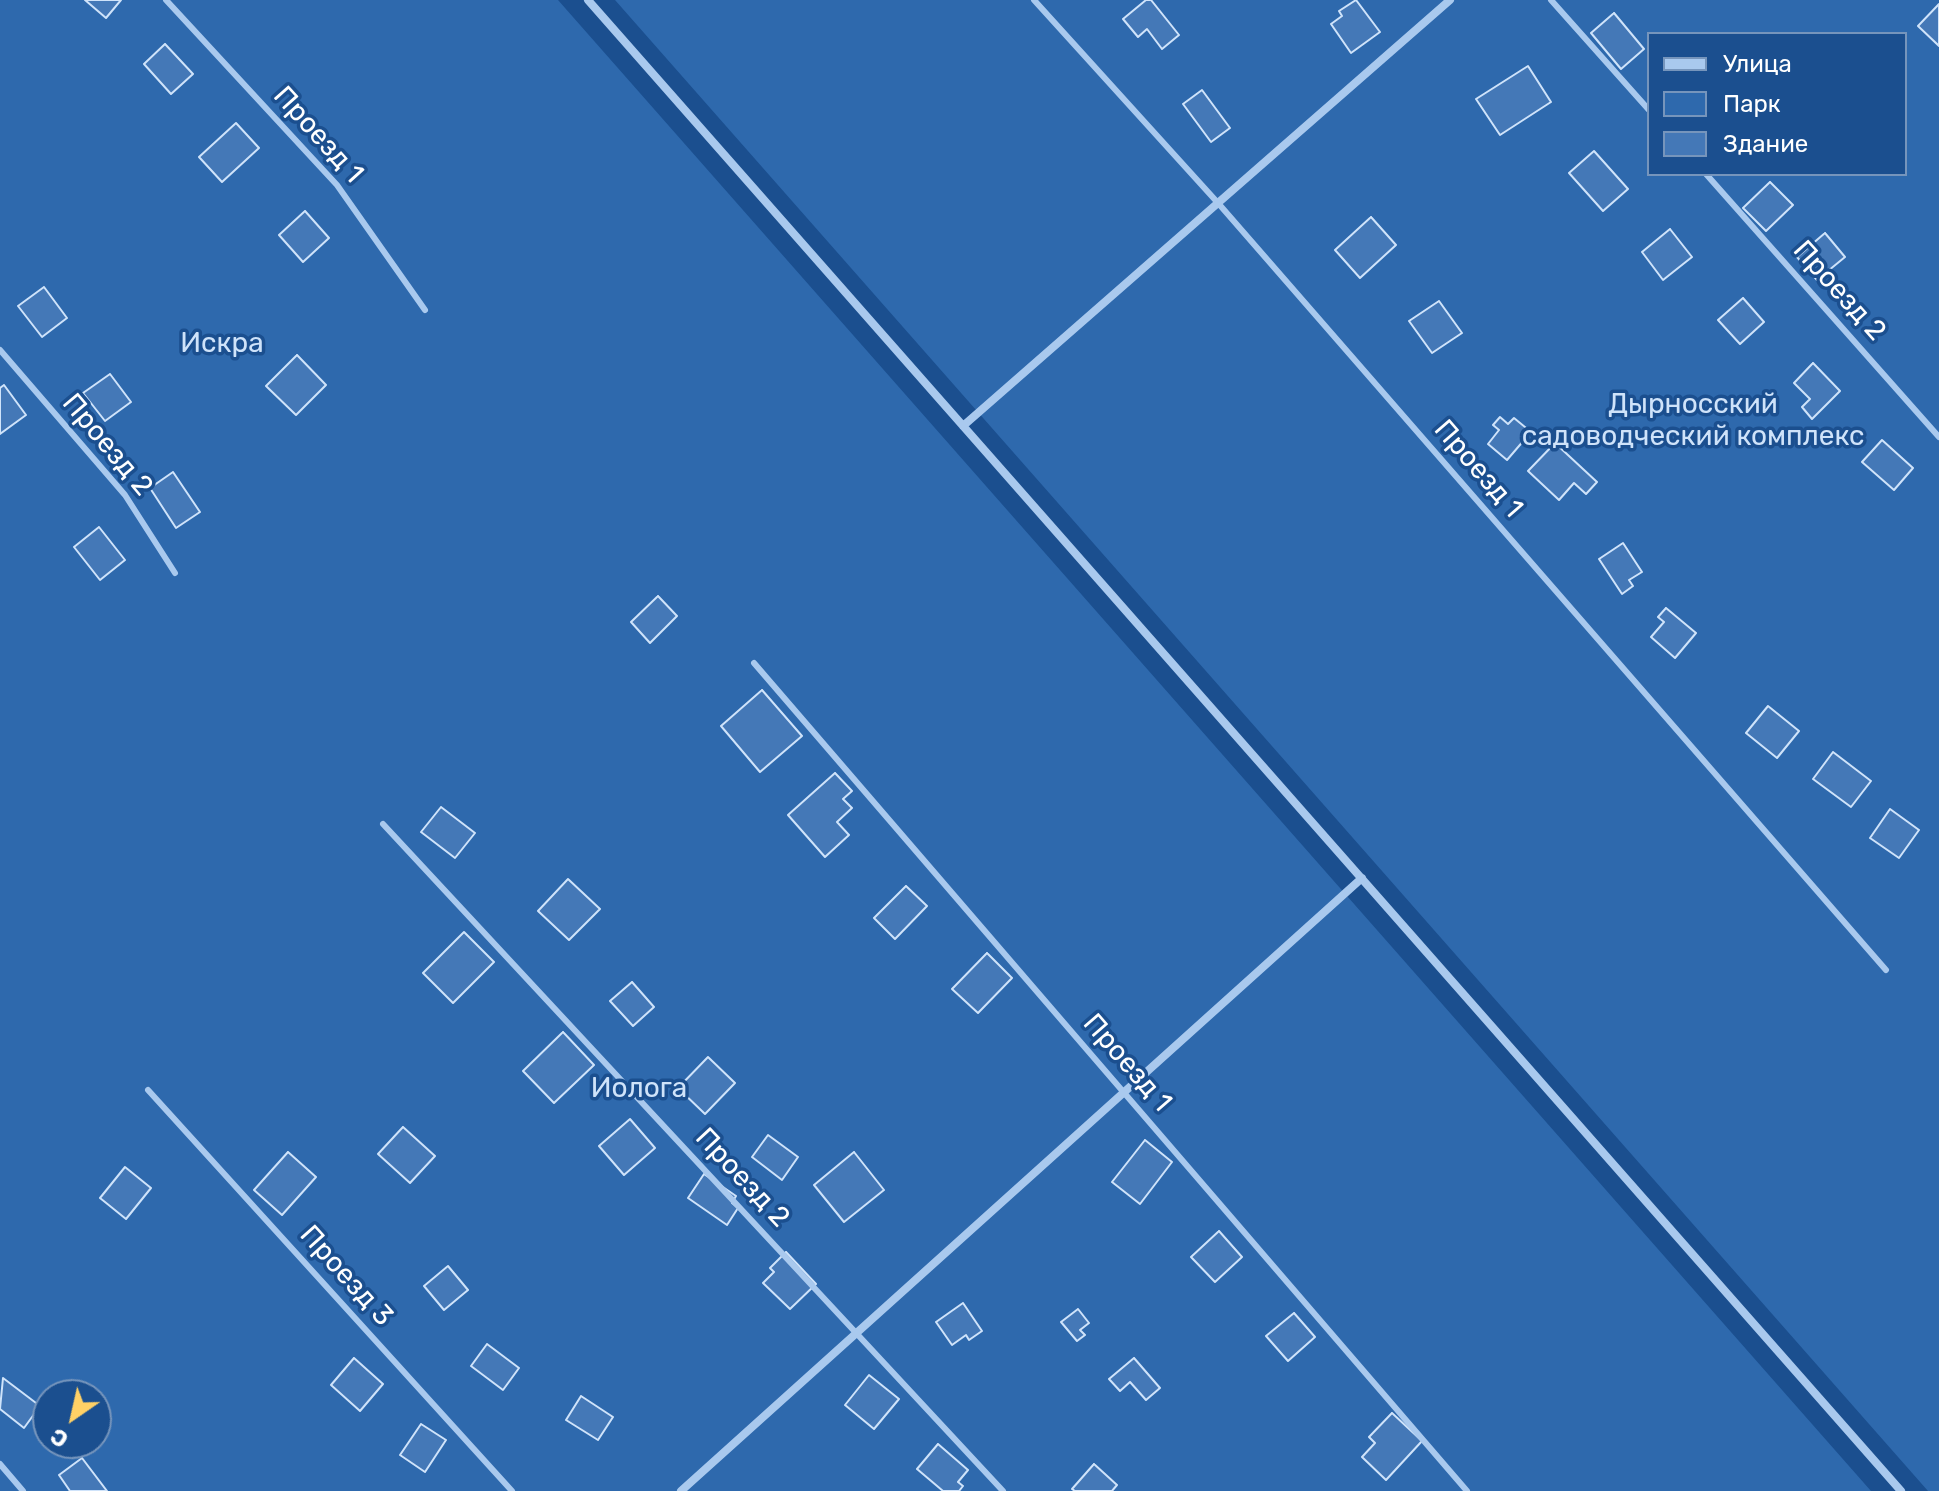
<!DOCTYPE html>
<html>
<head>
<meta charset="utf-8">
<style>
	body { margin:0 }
	#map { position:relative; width:1939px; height:1491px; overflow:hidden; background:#1b4f8f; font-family:Rubik,sans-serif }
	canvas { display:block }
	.legend { position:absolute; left:1647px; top:32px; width:260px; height:144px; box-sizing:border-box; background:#1b4f8f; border:2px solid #7695bc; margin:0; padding:10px 14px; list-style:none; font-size:24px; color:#fff }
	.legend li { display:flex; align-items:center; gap:16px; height:40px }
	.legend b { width:40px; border:2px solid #7695bc }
	.north { position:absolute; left:32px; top:1379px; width:80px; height:80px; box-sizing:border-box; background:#1b4f8f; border:2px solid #7695bc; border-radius:50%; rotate:214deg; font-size:22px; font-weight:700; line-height:32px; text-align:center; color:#fff }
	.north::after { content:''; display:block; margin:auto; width:28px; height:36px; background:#ffd166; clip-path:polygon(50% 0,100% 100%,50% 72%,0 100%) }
</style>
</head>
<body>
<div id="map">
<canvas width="1939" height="1491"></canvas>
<ul class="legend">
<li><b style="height:10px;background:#a9c9ee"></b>Улица</li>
<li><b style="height:22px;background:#2e69ad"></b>Парк</li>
<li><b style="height:22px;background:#4478b7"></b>Здание</li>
</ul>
<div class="north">С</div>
</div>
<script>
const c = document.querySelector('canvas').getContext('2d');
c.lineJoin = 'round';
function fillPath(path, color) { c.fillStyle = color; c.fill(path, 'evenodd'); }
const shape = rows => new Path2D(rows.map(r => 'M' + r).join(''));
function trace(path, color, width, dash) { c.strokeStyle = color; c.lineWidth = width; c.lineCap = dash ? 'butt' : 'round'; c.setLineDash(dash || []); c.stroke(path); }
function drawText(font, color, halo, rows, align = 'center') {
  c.font = font + ' Rubik,sans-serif'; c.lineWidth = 7; c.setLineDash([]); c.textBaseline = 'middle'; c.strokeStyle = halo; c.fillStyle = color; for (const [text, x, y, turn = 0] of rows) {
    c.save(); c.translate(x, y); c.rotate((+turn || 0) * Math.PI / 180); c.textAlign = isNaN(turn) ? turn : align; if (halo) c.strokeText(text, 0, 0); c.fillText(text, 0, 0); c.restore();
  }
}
fillPath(shape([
	[0,0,558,0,1871,1491,0,1491],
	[48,1395,96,1395,96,1443,48,1443],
	[615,0,1939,0,1939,1491,1928,1491],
	[1649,34,1905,34,1905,174,1649,174]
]), '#2e69ad');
const building = shape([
	[85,0,121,0,106,18,85,0],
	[1146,0,1151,0,1179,35,1162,49,1147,29,1138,37,1123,19,1146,0],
	[1356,0,1380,32,1351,53,1331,24,1342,16,1339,11,1356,0],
	[1939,4,1939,46,1918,26,1939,4],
	[1614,13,1644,49,1621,69,1591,33,1614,13],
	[165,44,193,74,171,94,144,64,165,44],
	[1528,66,1551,102,1500,135,1476,99,1528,66],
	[1202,90,1230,128,1211,142,1183,104,1202,90],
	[236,123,259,148,222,182,199,157,236,123],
	[1594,151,1628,189,1603,211,1569,173,1594,151],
	[1770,182,1793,205,1766,231,1743,208,1770,182],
	[305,211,329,238,303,262,279,235,305,211],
	[1371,217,1396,245,1360,278,1335,250,1371,217],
	[1670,229,1692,257,1663,280,1642,252,1670,229],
	[1825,233,1845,257,1817,280,1797,257,1825,233],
	[44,287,67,318,42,337,18,306,44,287],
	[1743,298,1764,322,1740,344,1718,320,1743,298],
	[1439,301,1462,333,1432,353,1409,321,1439,301],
	[297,355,326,385,296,415,266,386,297,355],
	[1813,363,1840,391,1812,419,1802,407,1810,399,1794,383,1813,363],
	[110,374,131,402,105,421,83,393,110,374],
	[4,385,26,415,0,434,0,388,4,385],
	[1500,417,1508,424,1514,418,1531,432,1507,460,1488,444,1499,430,1493,425,1500,417],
	[1882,440,1913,468,1894,490,1862,462,1882,440],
	[1555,443,1597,482,1586,494,1574,483,1559,500,1528,471,1555,443],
	[173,472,200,512,176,528,150,488,173,472],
	[99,527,125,560,100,580,74,547,99,527],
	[1623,543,1642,572,1629,580,1633,586,1622,594,1599,559,1623,543],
	[658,596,677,616,650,643,631,622,658,596],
	[1666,608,1696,633,1675,658,1651,637,1664,622,1658,617,1666,608],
	[762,690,802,736,760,772,721,726,762,690],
	[1768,706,1799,731,1777,758,1746,733,1768,706],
	[1833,752,1871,781,1851,807,1813,779,1833,752],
	[835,773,852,791,843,799,852,808,837,822,849,835,825,857,788,815,835,773],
	[441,807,475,833,455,858,421,832,441,807],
	[1890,809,1919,830,1899,858,1870,838,1890,809],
	[568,879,600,909,569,940,538,911,568,879],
	[906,886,927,906,895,939,874,918,906,886],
	[464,932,494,962,453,1003,423,973,464,932],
	[987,953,1012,978,978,1013,952,989,987,953],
	[632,982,654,1007,633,1026,610,1001,632,982],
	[563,1032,594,1065,554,1103,523,1071,563,1032],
	[708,1057,735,1083,705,1114,678,1088,708,1057],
	[630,1119,655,1148,624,1175,599,1146,630,1119],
	[403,1127,435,1156,410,1183,378,1154,403,1127],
	[768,1135,798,1157,782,1180,752,1157,768,1135],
	[1145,1140,1172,1162,1140,1204,1112,1182,1145,1140],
	[288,1152,316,1177,282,1215,254,1190,288,1152],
	[854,1152,884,1190,844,1222,814,1185,854,1152],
	[125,1167,151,1188,126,1219,100,1198,125,1167],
	[704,1174,736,1196,732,1203,738,1208,727,1225,688,1198,704,1174],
	[1219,1231,1242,1257,1215,1282,1191,1257,1219,1231],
	[786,1252,816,1284,790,1309,763,1283,774,1272,770,1268,786,1252],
	[448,1266,468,1290,444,1310,424,1286,448,1266],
	[963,1303,982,1331,969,1340,966,1335,952,1345,936,1322,963,1303],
	[1078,1309,1089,1323,1080,1330,1085,1335,1077,1341,1061,1322,1078,1309],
	[1294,1313,1315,1337,1288,1361,1266,1336,1294,1313],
	[487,1344,519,1368,503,1390,471,1366,487,1344],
	[354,1358,383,1384,360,1411,331,1385,354,1358],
	[1134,1358,1160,1388,1146,1400,1130,1382,1120,1391,1109,1379,1134,1358],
	[869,1375,899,1399,874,1429,845,1405,869,1375],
	[3,1378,40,1406,24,1428,0,1409,3,1378],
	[581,1396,613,1417,598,1440,566,1420,581,1396],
	[1392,1413,1422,1441,1386,1480,1362,1457,1375,1443,1369,1437,1392,1413],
	[421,1424,446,1440,425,1472,400,1455,421,1424],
	[938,1444,968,1470,958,1482,963,1486,959,1491,943,1491,917,1469,938,1444],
	[82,1458,107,1491,70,1491,59,1475,82,1458],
	[1094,1464,1117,1485,1112,1491,1075,1491,1072,1489,1094,1464]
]);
fillPath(building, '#4478b7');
trace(building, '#cfe3fa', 2);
trace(shape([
	[166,0,337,185,425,310],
	[1034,0,1218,203,1886,970],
	[1551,0,1649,110],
	[1706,174,1939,437],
	[0,350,125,495,175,573],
	[754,663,1467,1491],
	[383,824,1003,1491],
	[148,1090,512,1491],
	[0,1464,23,1491]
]), '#a9c9ee', 6);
trace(shape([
	[588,0,1901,1491],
	[963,426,1450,0],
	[681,1491,1362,878]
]), '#a9c9ee', 8);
drawText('28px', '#fff', '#1b4f8f', [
	["Проезд 1",318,135,48],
	["Проезд 2",1839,291,48],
	["Проезд 2",107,445,50],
	["Проезд 1",1478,469,49],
	["Проезд 1",1127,1063,49],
	["Проезд 2",742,1178,47],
	["Проезд 3",346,1276,48]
]);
drawText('28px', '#cfe3fa', '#1b4f8f', [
	["Искра",222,344],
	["Дырносский",1693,405],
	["садоводческий комплекс",1693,437],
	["Иолога",639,1089]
]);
</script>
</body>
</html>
